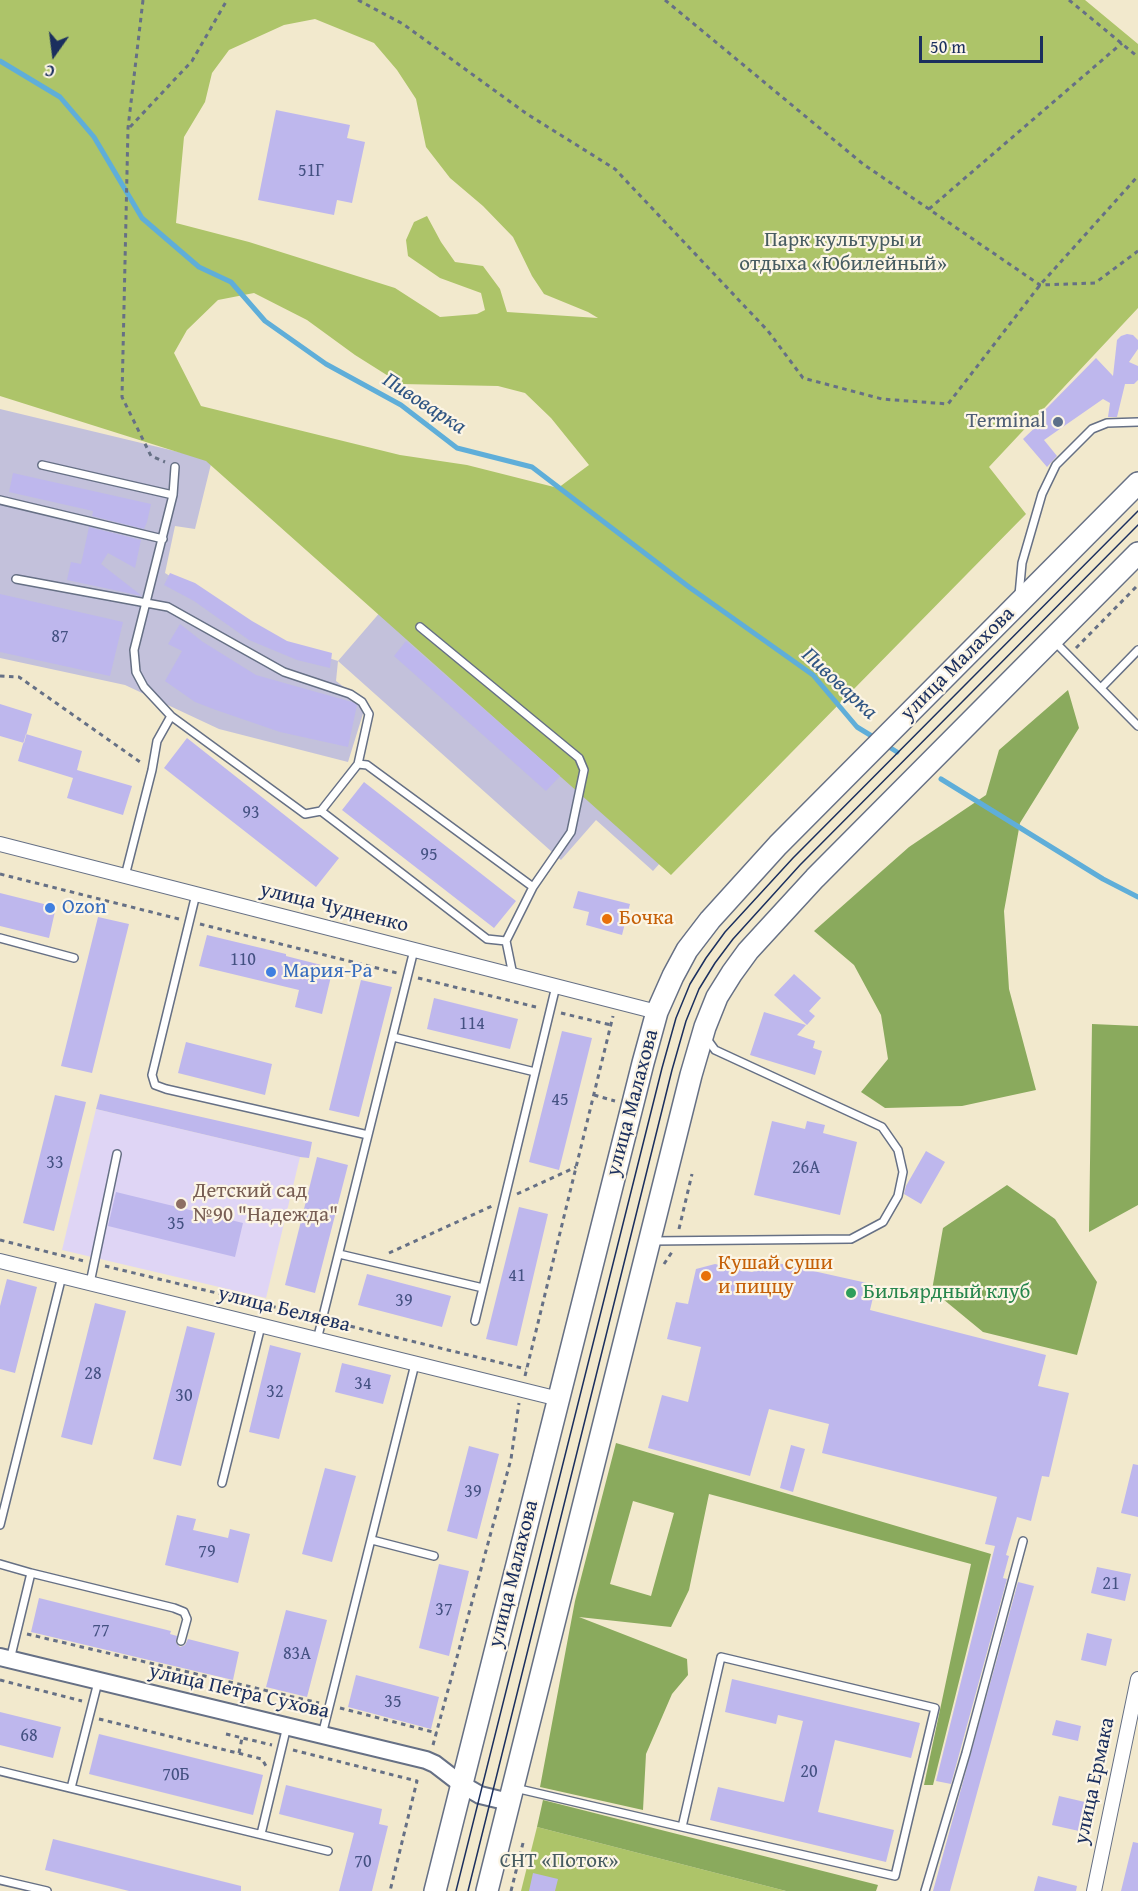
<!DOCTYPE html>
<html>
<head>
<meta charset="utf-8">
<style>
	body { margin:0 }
	#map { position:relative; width:1138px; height:1891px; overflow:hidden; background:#f2e9cd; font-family:"Gentium Book Plus",serif }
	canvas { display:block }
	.north { position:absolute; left:24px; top:24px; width:60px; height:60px; -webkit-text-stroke:4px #fcf5e5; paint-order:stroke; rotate:194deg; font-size:16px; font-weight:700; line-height:24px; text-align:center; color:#1b2f5e }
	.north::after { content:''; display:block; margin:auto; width:21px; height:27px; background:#1b2f5e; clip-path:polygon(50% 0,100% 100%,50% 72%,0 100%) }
	.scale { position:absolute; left:919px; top:36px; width:124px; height:27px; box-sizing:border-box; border:3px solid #1b2f5e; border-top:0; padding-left:8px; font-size:18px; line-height:21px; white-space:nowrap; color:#1b2f5e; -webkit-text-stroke:4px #fcf5e5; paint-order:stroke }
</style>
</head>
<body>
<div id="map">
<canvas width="1138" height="1891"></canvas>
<div class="north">С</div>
<div class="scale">50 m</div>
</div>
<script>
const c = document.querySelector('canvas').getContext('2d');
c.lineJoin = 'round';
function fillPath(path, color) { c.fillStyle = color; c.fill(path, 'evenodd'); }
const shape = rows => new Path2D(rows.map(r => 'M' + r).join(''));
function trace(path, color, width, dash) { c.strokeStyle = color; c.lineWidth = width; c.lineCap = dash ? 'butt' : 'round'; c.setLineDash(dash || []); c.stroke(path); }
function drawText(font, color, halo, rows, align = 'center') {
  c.font = font + ' "Gentium Book Plus",serif'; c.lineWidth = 4.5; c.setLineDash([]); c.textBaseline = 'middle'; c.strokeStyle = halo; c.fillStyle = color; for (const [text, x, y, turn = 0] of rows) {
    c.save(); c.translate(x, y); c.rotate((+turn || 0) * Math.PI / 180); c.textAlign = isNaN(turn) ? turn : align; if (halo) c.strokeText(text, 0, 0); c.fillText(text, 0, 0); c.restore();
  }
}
fillPath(shape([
	[96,1109,300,1157,266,1298,62,1250]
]), '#dfd5f5');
fillPath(shape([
	[0,409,212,460,195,529,175,526,165,573,273,640,338,661,439,544,698,820,653,871,596,820,561,860,338,661,336,681,366,704,348,762,219,729,125,685,0,658]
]), '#c3c1db');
fillPath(shape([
	[0,0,1085,0,1138,44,1138,308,989,467,1026,514,671,875,206,461,0,396],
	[315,19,374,43,397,70,416,99,426,147,450,178,483,206,513,237,532,276,544,294,588,312,598,318,507,312,500,289,483,266,455,262,441,242,427,216,414,222,406,240,408,256,440,278,481,293,485,310,477,314,440,317,395,288,249,242,176,223,184,137,205,102,212,73,229,50,284,25],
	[254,293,307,320,355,355,401,384,498,386,525,393,551,418,589,465,558,488,467,465,400,455,201,406,174,353,187,330,218,300],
	[537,1827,786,1891,521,1891]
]), '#adc469');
fillPath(shape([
	[1068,690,1079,728,1020,823,1004,911,1009,989,1036,1090,962,1106,885,1108,861,1092,888,1059,881,1015,854,965,814,931,909,847,986,795,999,750],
	[1092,1024,1138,1026,1138,1205,1089,1232],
	[1007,1185,1055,1219,1097,1282,1077,1355,983,1332,932,1290,943,1228],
	[616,1443,991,1554,933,1785,924,1785,971,1564,709,1494,689,1590,671,1627,579,1617,687,1659,688,1675,672,1694,646,1754,643,1810,540,1787,575,1601],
	[633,1501,674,1513,651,1596,610,1584],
	[543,1800,878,1885,876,1891,786,1891,537,1827]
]), '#8aaa5d');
trace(shape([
	[0,61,60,97,94,137,142,218,199,267,231,282,265,321,326,364,401,405,457,448,532,467,689,587,813,675,857,727,875,738],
	[886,745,897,752],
	[941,779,1103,879,1138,897]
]), '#5faed9', 5);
fillPath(shape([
	[276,110,350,125,347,138,365,142,352,203,337,200,334,215,258,200],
	[1127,334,1133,335,1138,340,1138,349,1129,362,1138,366,1138,380,1134,384,1125,384,1117,417,1108,417,1110,403,1103,399,1044,440,1057,456,1047,467,1023,439,1043,420,1039,416,1096,358,1113,376,1117,340,1121,336],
	[13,473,151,504,147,522,144,529,92,516,93,511,9,492],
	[89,527,141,540,135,568,108,553,101,564,142,596,67,580,71,562,81,564],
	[170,573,195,583,252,621,287,641,332,653,330,668,297,660,249,640,194,601,164,585],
	[0,594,123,622,110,676,0,652],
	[180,624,203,642,256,675,352,702,357,705,348,747,280,732,216,710,195,702,165,681,182,651,168,644],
	[406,641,560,776,546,791,394,656],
	[0,704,32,714,24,743,0,736],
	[26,734,82,751,77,770,132,786,123,815,67,798,73,778,18,761],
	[187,738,339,858,316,887,164,768],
	[364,782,516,901,494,928,342,810],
	[578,891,630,904,622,935,586,925,589,912,573,908],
	[0,893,56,907,49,938,0,926],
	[98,917,129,924,92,1073,61,1066],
	[207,935,286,954,286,956,333,968,322,1014,295,1007,299,990,199,966],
	[794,974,821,998,809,1011,815,1016,807,1025,774,995],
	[361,980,392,987,359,1117,329,1110],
	[434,998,518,1019,510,1049,427,1029],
	[764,1012,806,1025,797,1035,815,1041,813,1048,822,1051,815,1075,750,1055],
	[562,1031,592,1038,559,1170,529,1162],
	[186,1042,272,1064,265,1095,178,1073],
	[100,1094,312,1142,309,1158,300,1157,96,1109],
	[55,1095,86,1102,54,1231,23,1223],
	[772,1121,805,1129,807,1121,825,1125,823,1133,857,1142,840,1215,754,1195],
	[926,1151,945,1162,921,1204,904,1194,906,1186],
	[317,1157,348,1165,315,1293,285,1285],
	[116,1192,243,1223,235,1257,108,1226],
	[519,1207,548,1214,517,1346,486,1339],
	[773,1262,876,1285,870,1310,1046,1355,1038,1386,1069,1393,1049,1477,1042,1476,1031,1521,1017,1517,1006,1555,1009,1556,1003,1578,1007,1579,951,1784,936,1781,995,1546,985,1544,997,1497,822,1453,829,1424,769,1409,750,1476,648,1448,662,1395,688,1402,701,1347,667,1339,676,1302,688,1304,696,1269,715,1264,752,1272],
	[367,1274,451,1296,442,1327,358,1305],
	[7,1279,37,1287,15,1373,0,1369,0,1306],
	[95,1303,126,1311,92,1445,61,1437],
	[187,1326,215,1333,181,1466,153,1459],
	[270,1345,301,1353,279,1439,249,1432],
	[342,1363,391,1375,383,1404,335,1392],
	[791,1445,805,1449,793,1492,780,1488],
	[469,1446,499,1454,477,1539,447,1531],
	[1133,1464,1138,1465,1138,1517,1121,1513],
	[325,1468,356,1476,332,1562,302,1554],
	[177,1515,196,1519,193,1530,228,1538,230,1529,250,1534,238,1583,165,1565],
	[439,1564,469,1571,449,1656,419,1648],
	[1097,1567,1131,1574,1125,1601,1091,1593],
	[1018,1582,1034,1586,950,1891,933,1891],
	[39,1598,171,1631,170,1634,177,1636,176,1643,180,1647,185,1645,188,1639,239,1652,233,1680,31,1632],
	[286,1610,327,1620,307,1697,266,1687],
	[1087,1633,1112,1639,1106,1666,1081,1660],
	[356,1675,439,1697,431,1729,348,1707],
	[732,1679,920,1723,911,1758,835,1740,818,1812,894,1830,886,1862,710,1820,718,1787,784,1802,803,1721,778,1715,776,1724,725,1712],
	[0,1712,61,1727,53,1758,0,1745],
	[1056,1720,1081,1726,1078,1741,1052,1735],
	[99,1734,263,1775,253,1815,89,1774],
	[286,1785,382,1809,379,1824,388,1826,372,1891,339,1891,354,1833,279,1814],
	[1059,1796,1085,1802,1079,1831,1052,1825],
	[53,1839,241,1886,241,1891,129,1891,45,1870],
	[1133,1842,1138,1843,1138,1891,1121,1891],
	[533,1873,558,1879,555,1891,529,1891],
	[1038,1876,1077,1886,1076,1891,1034,1891]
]), '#beb7ed');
const service = shape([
	[42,465,173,495],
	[0,500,163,539],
	[16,579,168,607,284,672,350,694,362,702,369,714,358,764],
	[1019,595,1022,563,1042,494,1056,465,1092,429,1107,423,1138,422],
	[420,627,579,758,584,770,571,832,533,887,506,941,513,975],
	[1054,641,1138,726],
	[1101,688,1138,650],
	[171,716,305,814,321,811,358,764,367,765,533,887],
	[321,811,487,939,506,941],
	[125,876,152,770,157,741,171,716,144,687,136,672,134,650,173,495,175,467],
	[196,894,152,1075,155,1085,166,1089,368,1135],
	[0,938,74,958],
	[393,1037,535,1072],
	[652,1241,851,1239,883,1222,898,1196,903,1172,898,1150,882,1127,715,1050,707,1039],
	[339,1254,483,1288],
	[90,1283,117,1154],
	[475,1321,556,986],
	[317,1340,414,950],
	[222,1483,261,1326],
	[0,1525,62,1276],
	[372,1540,434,1556],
	[0,1564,31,1573,10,1660],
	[31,1573,174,1608,184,1612,187,1619,181,1641],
	[322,1735,415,1364],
	[0,1771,328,1851],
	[71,1788,98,1682],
	[515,1788,682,1827,895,1876,935,1708,721,1657,682,1827],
	[261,1834,287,1726],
	[0,1880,47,1891],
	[925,1891,966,1753,1023,1541]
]);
const minor = shape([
	[0,844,657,1012],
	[0,1261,559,1399],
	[1094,1891,1138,1679]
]);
const tertiary = shape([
	[0,1657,426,1760,435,1764,461,1784,480,1795,509,1802]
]);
const primary = shape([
	[435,1891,643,1063,657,1012,673,976,687,950,710,920,778,845,1138,483],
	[487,1891,691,1075,705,1027,717,997,732,973,748,951,815,878,1138,553]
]);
trace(service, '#667085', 10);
trace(minor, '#667085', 16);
trace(tertiary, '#667085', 20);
trace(primary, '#667085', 24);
trace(shape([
	[143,0,128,128,122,397,151,456,165,462],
	[358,0,403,24,527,114,615,169,768,331,803,378,882,399,948,404,1040,285,1138,176],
	[665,0,863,164,1040,285,1095,283,1138,251],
	[1069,0,1138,57],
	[130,127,192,61,227,0],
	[929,209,1122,43],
	[1076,648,1138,585],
	[0,676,19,677,143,764],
	[0,874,179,919],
	[200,924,397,973],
	[418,978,540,1008],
	[561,1013,611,1025],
	[594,1095,615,1101],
	[517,1194,576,1167],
	[679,1229,692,1174],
	[0,1240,84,1261],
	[389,1253,492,1206],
	[664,1264,672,1252],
	[105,1266,312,1316],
	[333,1322,526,1369],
	[525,1376,613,1016],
	[27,1634,319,1703],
	[0,1680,82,1701],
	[340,1708,437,1733],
	[99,1719,262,1759,266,1766],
	[226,1734,272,1745],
	[433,1745,511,1459,519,1403],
	[293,1750,417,1781,390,1891],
	[239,1753,242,1738],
	[511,1891,523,1843]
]), '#667085', 3, [4.5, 4.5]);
trace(service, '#fff', 7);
trace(minor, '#fff', 14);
trace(tertiary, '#fff', 16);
trace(primary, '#fff', 21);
trace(shape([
	[456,1891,662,1068,676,1018,690,984,706,958,725,932,793,858,1138,511],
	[468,1891,672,1070,686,1021,699,989,715,963,733,939,800,865,1138,525]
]), '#1b2f5e', 1.5);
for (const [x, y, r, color] of [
	[1058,422,6,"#5c6f8a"],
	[50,908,6,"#3f7fe0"],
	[607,919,6,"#e8710a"],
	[271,972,6,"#3f7fe0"],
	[181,1204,6,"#8d6e63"],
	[706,1276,6,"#e8710a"],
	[851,1293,6,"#2e9e5b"]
]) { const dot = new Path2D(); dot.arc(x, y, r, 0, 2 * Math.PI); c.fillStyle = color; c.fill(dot); trace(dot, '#fcf5e5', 2); }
drawText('18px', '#445182', null, [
	["51Г",311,171],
	["87",60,637],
	["93",251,813],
	["95",429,855],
	["110",243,960],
	["114",472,1024],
	["45",560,1100],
	["33",55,1163],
	["26А",806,1168],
	["35",176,1224],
	["41",517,1276],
	["39",404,1301],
	["28",93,1374],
	["34",363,1384],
	["32",275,1392],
	["30",184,1396],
	["39",473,1492],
	["79",207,1552],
	["21",1111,1584],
	["37",444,1610],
	["77",101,1631],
	["83А",297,1654],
	["35",393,1702],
	["68",29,1736],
	["20",809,1772],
	["70Б",176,1775],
	["70",363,1862]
]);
drawText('21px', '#475c61', '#fcf5e5', [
	["Парк культуры и",843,241],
	["отдыха «Юбилейный»",843,265],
	["СНТ «Поток»",559,1862]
]);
drawText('21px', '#4e5e75', '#fcf5e5', [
	["Terminal",1046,422]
], 'right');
drawText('21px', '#1b2f5e', '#fcf5e5', [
	["улица Малахова",958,664,-45],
	["улица Чудненко",334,908,14],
	["улица Малахова",633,1103,-75],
	["улица Беляева",284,1310,14],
	["улица Малахова",514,1574,-76],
	["улица Петра Сухова",239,1692,13],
	["улица Ермака",1095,1781,-78]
]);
drawText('21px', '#366cbe', '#fcf5e5', [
	["Ozon",62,908],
	["Мария-Ра",283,972]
], 'left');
drawText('21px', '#c56008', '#fcf5e5', [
	["Бочка",619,919],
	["Кушай суши",718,1264],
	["и пиццу",718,1288]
], 'left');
drawText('21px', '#785e54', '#fcf5e5', [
	["Детский сад",193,1192],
	["№90 \"Надежда\"",193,1216]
], 'left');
drawText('21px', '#27864d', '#fcf5e5', [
	["Бильярдный клуб",863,1293]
], 'left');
drawText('italic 22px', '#2f5583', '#fcf5e5', [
	["Пивоварка",424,404,33],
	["Пивоварка",839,684,43]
]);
</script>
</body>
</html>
